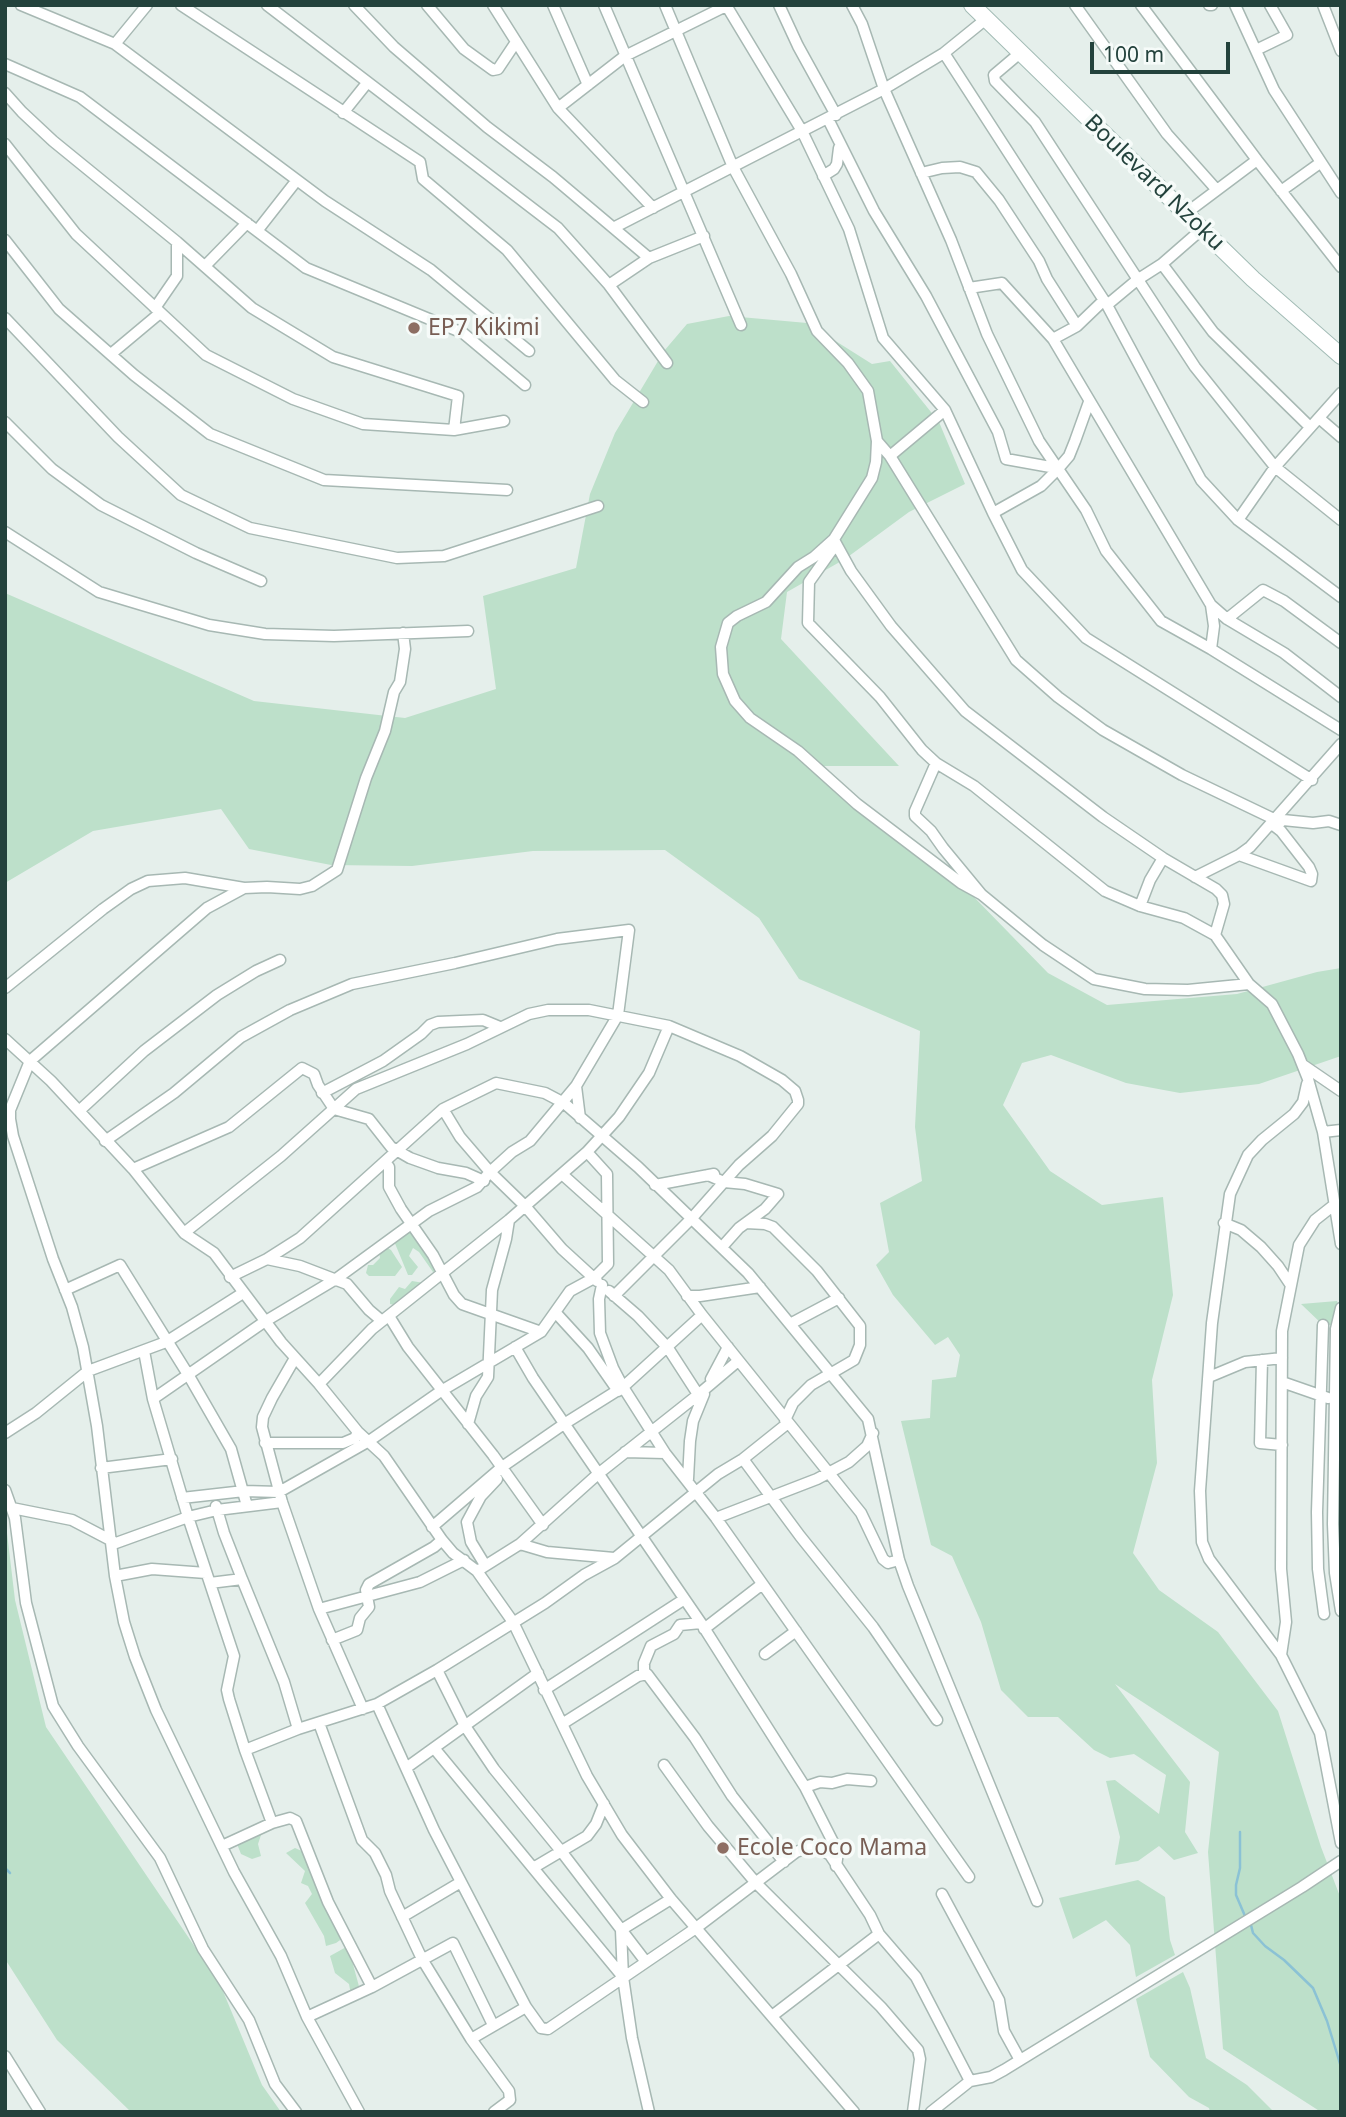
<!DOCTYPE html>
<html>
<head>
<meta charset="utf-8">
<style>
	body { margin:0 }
	#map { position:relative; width:1346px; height:2117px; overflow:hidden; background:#e5efeb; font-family:"Noto Sans",sans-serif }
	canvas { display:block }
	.frame { position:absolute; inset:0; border:7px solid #23423c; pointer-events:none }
	.scale { position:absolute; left:1090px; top:42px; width:140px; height:32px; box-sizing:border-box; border:4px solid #23423c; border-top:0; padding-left:9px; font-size:21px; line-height:24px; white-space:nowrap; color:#23423c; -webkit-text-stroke:5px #f6fbf9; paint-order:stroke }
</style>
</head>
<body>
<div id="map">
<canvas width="1346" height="2117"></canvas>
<div class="frame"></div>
<div class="scale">100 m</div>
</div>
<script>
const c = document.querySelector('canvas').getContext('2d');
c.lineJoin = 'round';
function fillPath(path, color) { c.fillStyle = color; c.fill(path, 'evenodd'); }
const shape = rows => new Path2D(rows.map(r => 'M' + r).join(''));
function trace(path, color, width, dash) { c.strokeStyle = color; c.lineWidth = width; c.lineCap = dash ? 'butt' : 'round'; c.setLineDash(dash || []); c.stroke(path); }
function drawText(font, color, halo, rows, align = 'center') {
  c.font = font + ' "Noto Sans",sans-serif'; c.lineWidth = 7; c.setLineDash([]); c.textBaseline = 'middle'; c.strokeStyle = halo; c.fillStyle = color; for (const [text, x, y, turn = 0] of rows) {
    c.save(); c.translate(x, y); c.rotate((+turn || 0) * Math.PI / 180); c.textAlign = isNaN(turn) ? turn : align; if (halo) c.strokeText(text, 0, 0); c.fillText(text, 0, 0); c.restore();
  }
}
fillPath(shape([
	[729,316,807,323,872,364,890,361,939,422,965,484,909,512,845,559,787,592,781,639,899,766,806,766,971,894,1048,973,1107,1005,1237,994,1317,972,1341,968,1341,1056,1259,1084,1180,1093,1126,1083,1051,1055,1022,1063,1003,1105,1050,1171,1102,1205,1163,1197,1173,1295,1152,1380,1157,1463,1133,1553,1159,1590,1218,1632,1278,1711,1321,1847,1341,1899,1341,2112,1321,2112,1223,2049,1208,1852,1219,1752,1115,1684,1190,1782,1185,1832,1198,1853,1174,1860,1159,1846,1138,1861,1115,1865,1120,1837,1106,1781,1115,1780,1159,1814,1166,1775,1134,1754,1110,1758,1094,1750,1058,1717,1028,1717,1001,1690,981,1622,952,1556,931,1545,901,1421,930,1418,932,1380,956,1377,960,1355,948,1337,935,1345,893,1295,876,1265,889,1252,880,1203,922,1181,915,1127,920,1031,799,979,759,918,665,850,533,851,412,866,331,865,249,849,221,809,93,831,5,883,5,593,254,701,405,718,496,689,483,596,576,568,590,494,615,433,664,351,687,324],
	[412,1229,439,1270,433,1272,419,1252,413,1248,409,1256,418,1267,412,1275,408,1275,394,1241],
	[386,1247,391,1250,402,1267,395,1276,369,1276,366,1273,368,1265,373,1265,380,1258,379,1251],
	[412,1281,424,1283,394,1305,390,1304,390,1299,399,1287,405,1289],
	[1337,1301,1341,1313,1341,1325,1323,1325,1301,1304],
	[5,1516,15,1600,46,1727,220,1984,262,2085,281,2112,131,2112,57,2040,5,1959],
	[262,1832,258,1844,261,1856,252,1859,241,1854,237,1844],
	[295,1848,304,1852,325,1901,324,1907,343,1938,336,1943,326,1946,324,1936,305,1903,312,1894,308,1886,301,1883,305,1871,286,1853],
	[1138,1880,1165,1897,1170,1940,1175,1955,1136,1977,1130,1945,1106,1920,1073,1939,1059,1898],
	[348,1946,360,1990,351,1995,349,1984,335,1973,330,1956],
	[1183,1972,1190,1988,1206,2058,1247,2085,1274,2112,1210,2112,1209,2108,1189,2097,1150,2057,1136,1999]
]), '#bde0ca');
trace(shape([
	[1240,1832,1240,1868,1236,1885,1236,1895,1245,1916],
	[5,1868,10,1873],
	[1250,1921,1253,1933,1265,1946,1284,1960,1313,1988,1327,2021,1341,2067]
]), '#8bc2d5', 2.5);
const street = shape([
	[21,5,115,44,325,201,431,270,529,351],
	[181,5,420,162,423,179,507,250,615,380,643,402],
	[267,5,558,228,609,285,667,363],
	[354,5,394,47,487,127,553,177,649,258],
	[427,5,464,49,493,70,498,69,516,42],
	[493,5,558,108,653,208],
	[553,5,588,85],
	[604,5,741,325],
	[665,5,733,167,791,274,817,331,848,363,868,391,877,441,876,462,872,478,834,539,814,557,798,567,766,602,737,616,728,623,721,647,723,674,735,701,750,718,798,751,857,804,961,883,981,894],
	[726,5,802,131,849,229,883,338,945,410,993,513,1022,570,1086,638,1312,780],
	[779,5,798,46,836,115],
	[852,5,862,24,884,89,951,240,987,334,1039,441,1086,510,1106,551,1161,621,1211,649,1341,730],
	[1075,5,1167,134,1216,189],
	[1141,5,1257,160,1341,267],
	[1209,5,1212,5],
	[1235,5,1274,90,1341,193],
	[1323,5,1341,51],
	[115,44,147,5],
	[1256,50,1287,35,1270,5],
	[944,53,1107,305,1201,480,1238,520,1341,597],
	[1020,53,994,75,995,81,1035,122,1195,367,1275,467,1341,520],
	[5,64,80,97,306,268,463,333,525,385],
	[5,93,22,112,53,141,177,242,252,308,333,357,458,396,454,430],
	[558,108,625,56,728,5],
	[343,113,367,83],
	[828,119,874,211,926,296,998,432,1006,459,1056,468],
	[5,144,76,234,206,355,293,399,363,424,454,430,504,421],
	[921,173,942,168,960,167,976,172,999,200,1039,261,1047,279,1077,326],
	[823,176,834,169,837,164,839,148],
	[1281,191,1320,163],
	[1185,214,1257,160],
	[615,227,884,89,944,53,986,19],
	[257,231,297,180],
	[5,240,59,309,134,375,210,434,324,480,507,490],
	[1162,264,1213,332,1310,427],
	[205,266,247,223],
	[609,285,649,258,704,236],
	[969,288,1002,283,1053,339,1211,605,1214,626,1211,649],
	[1107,305,1137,280,1162,264,1201,230],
	[155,308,177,276,177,242],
	[5,318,118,437,181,495,250,528,397,558,444,556,598,506],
	[1053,339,1077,326,1103,301],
	[111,354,160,313],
	[1319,418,1341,437],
	[5,422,52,469,101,505,196,553,261,581],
	[877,441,890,456,1016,660,1058,697,1103,730,1182,775,1276,820],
	[890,456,945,410],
	[993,513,1041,486,1057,470,1069,456,1075,441,1089,402],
	[1238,520,1275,467,1341,393],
	[5,532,99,592,209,625,265,634,334,636,468,631],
	[834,540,851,571,891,626,965,711,1103,817,1163,858,1216,889,1222,895,1224,904,1215,935],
	[836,544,809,582,808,623,880,697,922,750,936,763,974,786,1105,891,1140,906,1184,918,1215,935,1249,984,1272,1004,1298,1054,1308,1079,1323,1132,1341,1244],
	[1211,605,1227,619,1284,653,1341,697],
	[1227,619,1263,590,1284,601,1341,643],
	[936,763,915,811,915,816,931,831,943,848,981,894,1043,945,1094,979,1145,989,1188,990,1249,984],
	[1276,826,1283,820,1313,823,1329,821,1341,825],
	[1239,855,1311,881,1312,874,1309,867,1281,831,1272,824],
	[1195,877,1239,855,1250,847,1341,744],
	[1140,906,1150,880,1163,858],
	[5,988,103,909,131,889,148,881,185,878,244,888],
	[5,1039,51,1081,133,1169,184,1233,214,1253,281,1342,319,1384,358,1432,384,1456,442,1540,453,1553,477,1571,513,1622,587,1776,622,1835,671,1899,854,2112],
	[1303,1065,1341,1091],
	[1307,1084,1303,1102,1294,1114,1262,1140,1248,1155,1230,1194,1212,1323,1200,1491,1201,1516,1202,1542,1209,1559,1281,1655,1320,1733,1341,1843],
	[576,1086,580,1118],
	[322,1093,383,1061,421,1034,430,1025,438,1022,483,1020,500,1027],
	[443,1109,460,1137,490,1172,525,1206,562,1249,597,1281],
	[79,1111,144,1051,217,995,256,971,280,960],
	[1323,1132,1341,1130],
	[105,1141,174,1093,241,1037,290,1010,352,984,455,963,557,939,629,930,618,1015,576,1086,530,1141,512,1152,490,1172,477,1187,429,1211,336,1279,264,1322,153,1399],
	[385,1162,389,1167,389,1187,401,1209,433,1255,454,1295,462,1304,541,1332],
	[133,1169,229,1127,302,1068,314,1074,318,1085,334,1109,369,1119,391,1147,410,1158,438,1168,466,1173,484,1181],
	[563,1175,669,1270,702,1315,861,1513,883,1559,888,1563,899,1560],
	[708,1175,724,1182,745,1184,778,1194,765,1209,739,1228,722,1247],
	[655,1185,714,1174],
	[746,1223,765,1224,773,1227,817,1271,860,1326,860,1345,854,1360,811,1385,793,1403,785,1420],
	[1224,1223,1241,1230,1261,1247,1278,1266,1290,1284],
	[184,1233,281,1156,356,1089,467,1044,529,1014,548,1010,589,1010,669,1026,740,1056,782,1080,795,1091,798,1100,798,1104,772,1136,739,1165,692,1218,614,1296],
	[267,1259,300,1266,347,1284,369,1310,382,1321],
	[230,1277,267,1259,300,1238,443,1109,496,1083,545,1093,564,1103,638,1167,748,1273,868,1419,899,1560,908,1586,1037,1901],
	[602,1285,599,1299,600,1333,613,1368,623,1387,665,1453,716,1518,969,1877],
	[65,1290,120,1265,189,1376,231,1449,247,1506],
	[609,1291,638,1316,668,1348,701,1399],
	[687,1296,700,1296,760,1287],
	[1341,1308,1336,1329,1333,1524,1335,1573,1341,1611],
	[556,1313,588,1348,618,1391],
	[389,1316,408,1347,493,1455,543,1525],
	[790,1324,839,1298],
	[1323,1325,1317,1512,1318,1569,1324,1614],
	[515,1347,533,1378,701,1623,805,1787,838,1852,836,1866],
	[144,1351,153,1399,188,1517,234,1656,227,1690,229,1699,245,1750,272,1823],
	[295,1358,272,1398,263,1417,262,1427,282,1502,319,1609,363,1709],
	[1262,1360,1260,1443,1282,1445],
	[1209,1377,1245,1362,1282,1358],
	[711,1379,728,1347],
	[1282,1382,1328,1398],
	[319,1384,372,1329,509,1220,587,1152,619,1117,649,1073,669,1026],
	[468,1424,476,1396,488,1377,492,1290,506,1239,509,1220],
	[5,1433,36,1413,88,1371,166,1342,243,1293],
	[265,1443,343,1443,355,1438,358,1432],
	[625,1452,665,1453],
	[743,1459,800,1536,873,1627,937,1720],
	[101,1468,172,1459],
	[688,1479,690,1441,693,1421,704,1394],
	[5,1490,15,1518,26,1603,53,1706,78,1746,160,1858,203,1949,249,2020,275,2084,296,2112],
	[182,1498,244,1491,279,1492,369,1441,441,1391,541,1332,570,1291,594,1278,608,1264,607,1174,587,1152],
	[216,1506,224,1533,242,1579],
	[12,1508,72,1520,116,1543,188,1517,217,1510,282,1502],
	[716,1518,817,1479,849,1462,867,1446,873,1433],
	[432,1527,502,1467,564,1424,623,1387,702,1315],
	[520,1544,547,1552,614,1558],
	[485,1565,471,1542,467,1522,481,1496,497,1479],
	[477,1571,520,1544,598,1474,699,1394,738,1361],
	[115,1576,152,1569,206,1573],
	[210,1583,242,1579,284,1682,298,1729],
	[319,1609,420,1582,464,1560],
	[704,1629,761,1585],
	[332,1640,357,1630,360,1618,369,1607,366,1590,369,1584,434,1547,442,1540],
	[765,1654,796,1631],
	[1281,1655,1286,1622,1281,1569,1282,1331,1299,1245,1315,1220,1334,1205],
	[437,1670,465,1726,494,1769,561,1851,646,1962],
	[644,1673,644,1663,651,1646,674,1634,680,1625,701,1623],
	[544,1690,683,1600],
	[377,1704,434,1830,526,2007,541,2028,548,2029,696,1928,796,1852,807,1848,818,1848,830,1855,870,1915,879,1934,916,1977,970,2081],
	[319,1723,362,1840,375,1853,386,1875,390,1891,422,1959,471,2039,509,2091,510,2100,494,2112],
	[562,1724,638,1676,647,1674,695,1738,732,1796,784,1862],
	[434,1748,623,1977],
	[245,1750,298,1729,377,1704,437,1670,545,1603,584,1575,615,1558,718,1474,743,1459,788,1423],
	[664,1765,708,1826,756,1883,881,2007,918,2050,920,2059,913,2112],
	[406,1768,538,1673],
	[805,1787,820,1782,832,1783,847,1779,871,1781],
	[222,1846,272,1823,290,1818,296,1821,328,1902,372,1987],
	[533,1868,587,1836,596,1824,604,1804],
	[942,1894,999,2000,1004,2031,1020,2060],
	[402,1917,461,1882],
	[772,2016,879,1934],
	[307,2017,372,1987,453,1943,493,2025],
	[471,2039,526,2007],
	[5,2056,40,2112],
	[359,2112,307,2017,281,1956,234,1872,156,1710,135,1657,124,1622,115,1576,97,1426,83,1347,72,1307,53,1259,13,1136,10,1119,10,1110,30,1061,207,908,244,888,267,887,300,889,312,886,337,870,366,778,385,731,394,692,400,682,405,649,403,633],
	[649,2112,632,2038,623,1977,621,1930,671,1899],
	[931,2112,970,2081,991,2077,1004,2070,1302,1887,1341,1861]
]);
const secondary = shape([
	[972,5,1253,279,1341,356]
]);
trace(street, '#a7b8b3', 13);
trace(secondary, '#a2bbb5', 18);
trace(street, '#fff', 10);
trace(secondary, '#fff', 16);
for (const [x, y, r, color] of [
	[414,328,7,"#8d6e63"],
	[723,1848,7,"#8d6e63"]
]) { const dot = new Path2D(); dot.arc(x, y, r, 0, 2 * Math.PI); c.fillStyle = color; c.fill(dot); trace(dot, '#f6fbf9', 2.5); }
drawText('23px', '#23423c', '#f6fbf9', [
	["Boulevard Nzoku",1154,183,44]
]);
drawText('23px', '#785e54', '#f6fbf9', [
	["EP7 Kikimi",428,328],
	["Ecole Coco Mama",737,1848]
], 'left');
</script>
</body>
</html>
